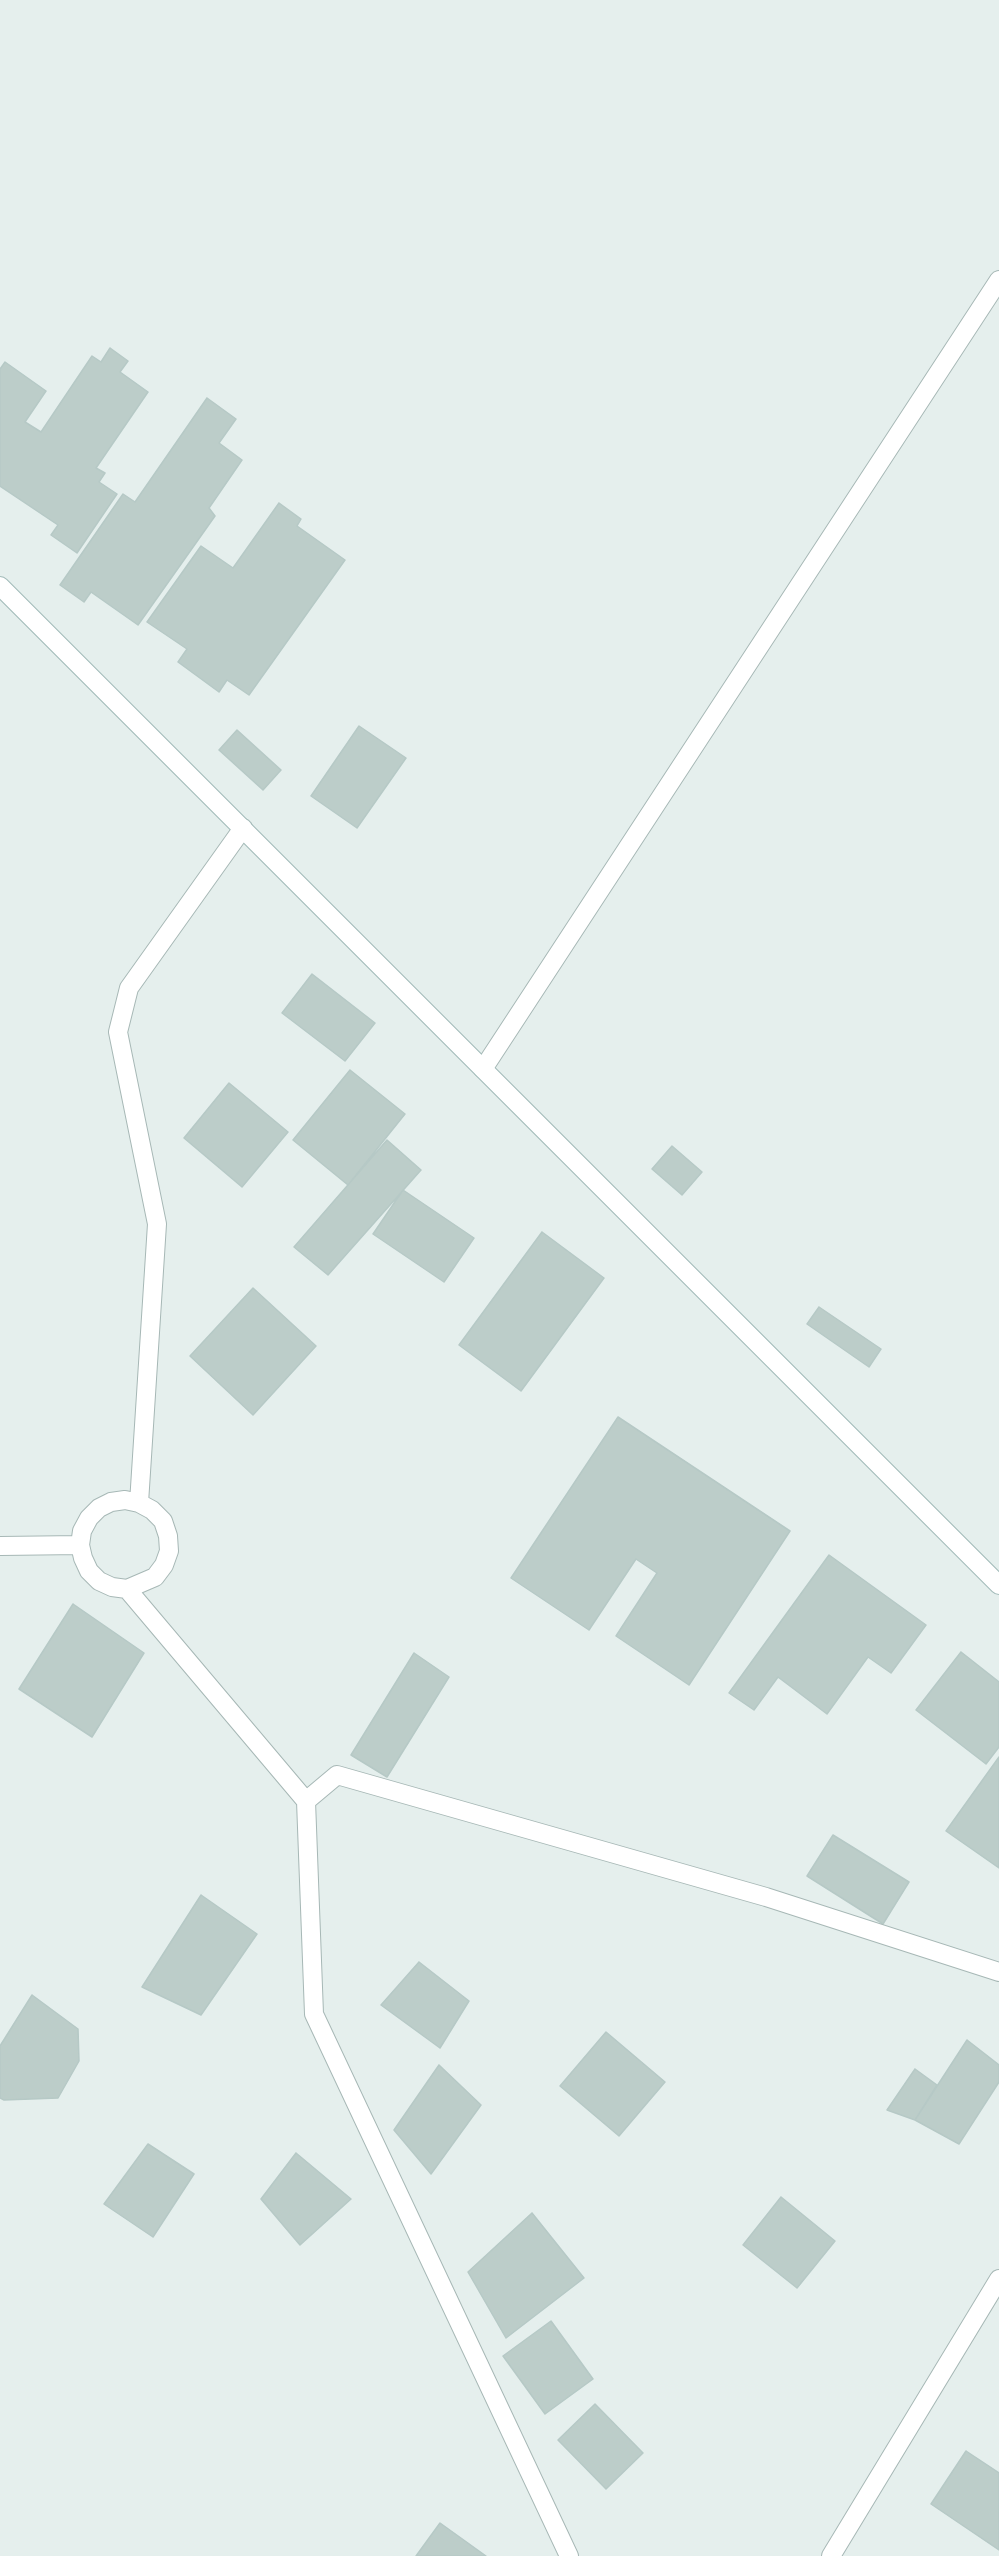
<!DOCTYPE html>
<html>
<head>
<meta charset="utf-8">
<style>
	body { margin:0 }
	canvas { display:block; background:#e5efed }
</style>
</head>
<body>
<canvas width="999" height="2556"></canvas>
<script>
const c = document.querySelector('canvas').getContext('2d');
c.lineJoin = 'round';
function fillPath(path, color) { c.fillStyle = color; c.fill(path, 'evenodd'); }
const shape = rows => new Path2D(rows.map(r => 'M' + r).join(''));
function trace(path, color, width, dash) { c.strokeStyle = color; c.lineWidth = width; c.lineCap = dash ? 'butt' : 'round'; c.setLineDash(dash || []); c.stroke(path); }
const building = shape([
	[110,348,128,361,120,372,148,392,96,468,105,473,99,482,117,494,77,553,51,535,58,525,0,486,0,369,5,362,46,391,25,422,41,432,92,356,101,362,110,348],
	[207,398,236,419,219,443,242,460,209,508,215,516,138,625,91,592,84,602,60,585,123,494,135,502,207,398],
	[279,503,301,519,297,526,345,560,249,695,227,680,219,692,178,662,187,649,147,622,201,546,233,568,279,503],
	[359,726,406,758,357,828,311,796,359,726],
	[237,730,281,770,263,790,219,750,237,730],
	[312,974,375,1023,345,1061,282,1013,312,974],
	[350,1070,405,1114,348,1185,293,1140,350,1070],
	[229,1083,288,1132,242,1187,184,1138,229,1083],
	[387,1140,421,1170,328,1275,294,1247,387,1140],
	[672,1146,702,1172,682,1195,652,1169,672,1146],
	[403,1190,474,1238,444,1282,373,1234,403,1190],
	[542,1232,604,1278,521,1391,459,1345,542,1232],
	[253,1288,316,1346,253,1415,190,1356,253,1288],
	[819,1307,881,1349,869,1367,807,1324,819,1307],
	[618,1417,790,1531,689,1685,616,1636,657,1573,636,1559,589,1630,511,1578,618,1417],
	[829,1555,926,1625,891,1673,868,1657,827,1714,778,1677,754,1710,729,1693,829,1555],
	[73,1604,144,1653,92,1737,19,1689,73,1604],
	[961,1652,999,1682,999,1747,986,1764,916,1710,961,1652],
	[414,1653,449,1677,387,1777,351,1755,414,1653],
	[999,1757,999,1868,946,1831,999,1757],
	[833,1835,909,1882,883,1924,807,1876,833,1835],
	[201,1895,257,1934,201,2015,142,1987,201,1895],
	[419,1962,469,2001,440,2048,381,2005,419,1962],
	[32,1995,78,2029,79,2061,58,2098,4,2100,0,2098,0,2046,32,1995],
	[606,2032,665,2082,619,2136,560,2086,606,2032],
	[967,2040,999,2065,999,2082,959,2144,915,2120,967,2040],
	[439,2065,481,2105,431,2174,394,2130,439,2065],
	[915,2069,937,2085,915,2120,887,2110,915,2069],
	[148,2144,194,2174,153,2237,104,2204,148,2144],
	[296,2153,351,2199,300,2245,261,2199,296,2153],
	[781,2197,835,2241,797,2288,743,2245,781,2197],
	[532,2213,584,2278,506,2338,468,2272,532,2213],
	[551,2321,593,2379,545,2414,503,2356,551,2321],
	[595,2404,643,2453,606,2489,558,2440,595,2404],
	[966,2451,999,2473,999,2550,931,2504,966,2451],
	[440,2523,486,2556,416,2556,440,2523]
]);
fillPath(building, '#bccdc9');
trace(building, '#b6c9c6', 1.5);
const lane = shape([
	[483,1069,999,280]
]);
const street = shape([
	[139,1503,157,1224,118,1032,129,988,243,828],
	[0,1546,80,1545],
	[127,1589,155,1577,164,1565,169,1551,168,1536,163,1521,152,1510,139,1503,125,1500,111,1502,99,1508,89,1518,82,1531,80,1545,83,1558,89,1571,99,1581,112,1587,127,1589,306,1801,314,2014,569,2556],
	[306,1801,337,1775,766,1897,999,1972],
	[831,2556,999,2279]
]);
const secondary = shape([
	[0,586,999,1585]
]);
trace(lane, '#a7b8b6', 20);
trace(street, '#a7b8b6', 20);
trace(secondary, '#a2bbb9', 20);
trace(lane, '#fff', 18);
trace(street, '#fff', 18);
trace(secondary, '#fff', 18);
</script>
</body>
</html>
